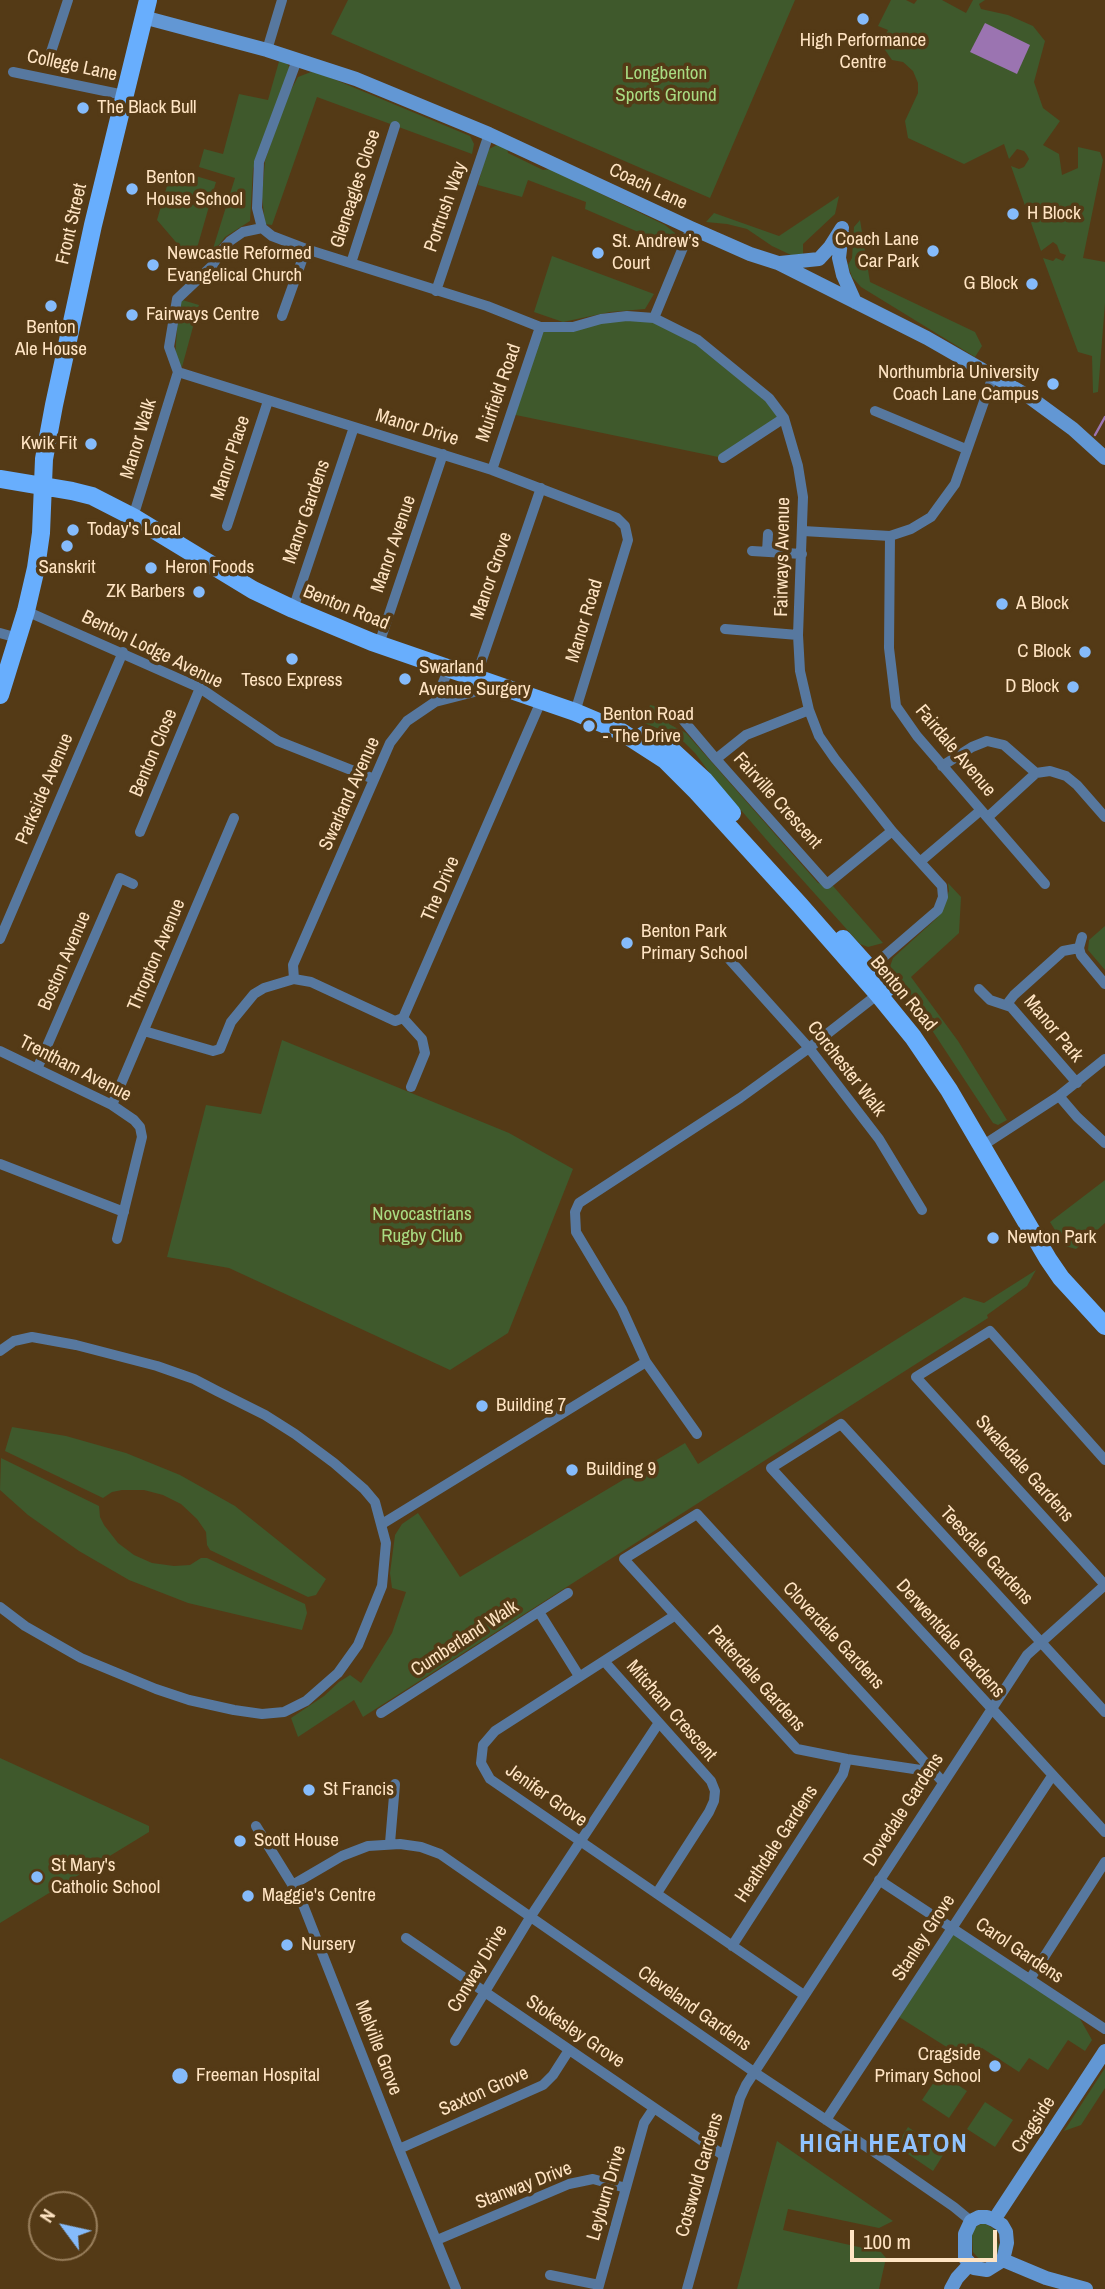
<!DOCTYPE html>
<html>
<head>
<meta charset="utf-8">
<style>
	body { margin:0 }
	#map { position:relative; width:1105px; height:2289px; overflow:hidden; background:#543a16; font-family:"Archivo Narrow",sans-serif }
	canvas { display:block }
	.north { position:absolute; left:28px; top:2191px; width:70px; height:70px; box-sizing:border-box; background:#543a16; border:2px solid #987e5b; border-radius:50%; rotate:303deg; font-size:19px; font-weight:700; line-height:28px; text-align:center; color:#ffe4c3 }
	.north::after { content:''; display:block; margin:auto; width:24px; height:32px; background:#85bbfb; clip-path:polygon(50% 0,100% 100%,50% 72%,0 100%) }
	.scale { position:absolute; left:850px; top:2230px; width:147px; height:32px; box-sizing:border-box; border:4px solid #ffe4c3; border-top:0; padding-left:9px; font-size:21px; line-height:24px; white-space:nowrap; color:#ffe4c3; -webkit-text-stroke:5px #543a16; paint-order:stroke }
</style>
</head>
<body>
<div id="map">
<canvas width="1105" height="2289"></canvas>
<div class="north">N</div>
<div class="scale">100 m</div>
</div>
<script>
const c = document.querySelector('canvas').getContext('2d');
c.lineJoin = 'round';
function fillPath(path, color) { c.fillStyle = color; c.fill(path, 'evenodd'); }
const shape = rows => new Path2D(rows.map(r => 'M' + r).join(''));
function trace(path, color, width, dash) { c.strokeStyle = color; c.lineWidth = width; c.lineCap = dash ? 'butt' : 'round'; c.setLineDash(dash || []); c.stroke(path); }
function drawText(font, color, halo, rows, align = 'center') {
  c.font = font + ' "Archivo Narrow",sans-serif'; c.lineWidth = 7; c.setLineDash([]); c.textBaseline = 'middle'; c.strokeStyle = halo; c.fillStyle = color; for (const [text, x, y, turn = 0] of rows) {
    c.save(); c.translate(x, y); c.rotate((+turn || 0) * Math.PI / 180); c.textAlign = isNaN(turn) ? turn : align; if (halo) c.strokeText(text, 0, 0); c.fillText(text, 0, 0); c.restore();
  }
}
fillPath(shape([
	[348,0,795,0,710,198,331,34],
	[891,0,906,0,914,4,917,0,942,0,966,13,973,0,985,0,979,4,981,9,1008,15,1033,26,1045,41,1034,82,1043,108,1060,121,1043,145,1059,154,1062,175,1078,168,1078,147,1100,152,1103,160,1083,258,1105,262,1105,303,1098,392,1093,393,1092,356,1078,352,1043,258,1053,261,1056,258,1063,261,1066,255,1060,253,1057,245,1053,242,1041,251,1011,166,1019,169,1024,167,1029,159,1027,155,1024,151,1017,149,1009,159,1004,144,964,164,908,138,905,121,918,93,918,83,913,71,903,62,892,60,881,44,888,30,878,26],
	[280,58,287,63,290,69,253,169,250,221,225,237,211,255,235,178,199,167,204,149,223,154,239,94,268,100],
	[311,72,319,73,470,136,474,144,472,154,317,97,272,225,265,224,262,196,265,161,286,99,298,77],
	[497,145,507,148,508,153,543,170,550,169,665,225,675,233,678,238,673,247,585,209,586,202,528,180,522,197,478,185,487,150],
	[172,169,216,182,193,262,157,220],
	[839,196,835,214,803,244,803,254,791,255,772,246,747,229,727,224,706,222,714,213,779,236],
	[860,220,870,282,975,332,982,346,975,357,861,287,852,277,848,265,852,258,854,227],
	[552,256,654,294,645,309,610,312,563,322,534,312],
	[179,299,199,305,182,367,175,358],
	[654,318,698,340,784,418,723,458,511,414,540,327],
	[650,705,663,708,670,716,669,724,686,733,818,883,833,886,883,943,868,947,860,944,771,845,715,780,695,753,684,742,662,730,644,723],
	[948,883,961,897,959,933,911,977,958,1041,1007,1120,998,1125,993,1123,922,1015,887,975,893,958,937,918,949,891],
	[1105,926,1105,970,1088,950,1089,940],
	[282,1040,509,1133,573,1169,508,1333,450,1370,229,1268,167,1257,206,1105,261,1114],
	[1105,1180,1105,1223,1076,1249,1065,1246,1050,1222],
	[1036,1270,1027,1286,987,1315,988,1318,363,1717,354,1700,298,1737,291,1718,324,1696,339,1682,350,1675,361,1683,392,1633,406,1592,392,1588,390,1573,395,1535,402,1524,418,1513,460,1577,685,1443,698,1464,964,1297,984,1303],
	[12,1427,66,1436,126,1453,180,1475,235,1506,326,1579,316,1595,308,1597,210,1550,207,1545,206,1532,197,1519,181,1504,163,1495,144,1490,122,1490,112,1492,103,1498,5,1451],
	[1,1458,99,1506,100,1517,104,1525,118,1543,134,1555,152,1563,174,1566,190,1565,201,1558,207,1558,305,1604,307,1613,302,1630,188,1603,129,1580,79,1551,28,1515,0,1490],
	[0,1758,149,1826,149,1832,0,1923],
	[953,1933,1079,2017,1092,2040,1085,2051,1068,2040,1048,2070,1029,2058,1019,2072,982,2048,972,2063,899,2017],
	[1105,2068,1105,2088,1081,2125,1064,2131],
	[940,2073,967,2091,949,2118,922,2100],
	[985,2102,1013,2120,995,2147,967,2129],
	[908,2127,945,2152,933,2171,896,2146],
	[777,2141,893,2221,879,2228,788,2209,783,2230,881,2252,886,2258,879,2289,737,2289],
	[984,2223,994,2229,999,2247,996,2256,988,2261,980,2260,973,2252,972,2235,975,2227]
]), '#3f592c');
fillPath(shape([
	[985,23,1030,45,1017,74,970,52]
]), '#9b74b1');
trace(shape([
	[1095,435,1105,417]
]), '#9b74b1', 2.5);
trace(shape([
	[267,50,282,0],
	[51,52,68,0],
	[13,72,124,95],
	[262,228,272,236,306,249,487,306,540,327,573,327,601,319,627,316,654,318,698,340,769,398,784,418,798,466,803,497,798,635,800,671,809,710,819,736,835,759,892,831,942,886,943,897,938,910,866,972],
	[351,263,395,126],
	[436,291,489,134],
	[282,316,306,249],
	[654,318,691,228],
	[178,372,492,470,617,518,625,526,628,540,575,712],
	[178,372,169,347,177,299,213,265,220,252,230,241,243,232,262,228,257,208,259,162,297,60],
	[875,411,966,449],
	[723,458,784,418],
	[492,470,540,327],
	[133,517,178,372],
	[227,526,268,401],
	[803,531,890,536,911,529,931,517,955,484,993,376],
	[890,536,889,648,896,706,917,736,1045,884],
	[752,551,802,554],
	[767,552,768,534],
	[293,609,354,427],
	[26,611,200,688,278,741,374,779],
	[725,629,798,635],
	[0,633,18,638],
	[379,644,443,454],
	[476,677,541,488],
	[435,702,449,668],
	[809,710,746,735,716,759,827,884,892,831],
	[683,720,716,759],
	[942,766,972,747,987,741,1004,745,1036,773,988,817],
	[1036,773,1050,771,1066,776,1077,785,1105,817],
	[140,832,200,688],
	[921,861,981,810],
	[1082,937,1079,948,1081,955,1105,984],
	[0,939,123,652],
	[729,959,809,1048,879,1139,922,1210],
	[294,979,293,965,390,743,407,721,435,702,494,687],
	[979,989,990,1000,1011,1007,1077,1083],
	[1007,1004,1014,995,1063,951,1079,948],
	[144,1031,213,1051,220,1049,231,1022,254,994,264,988,294,979,311,982,395,1021,403,1018],
	[0,1051,112,1105,134,1120,140,1127,142,1137,117,1239],
	[37,1069,120,878,133,884],
	[411,1087,425,1053,422,1039,403,1018,542,699],
	[1059,1096,1077,1117,1105,1143],
	[112,1105,234,818],
	[982,1146,1059,1096,1105,1059],
	[0,1164,124,1212],
	[0,1351,14,1341,32,1337,76,1345,157,1366,194,1379,217,1391,265,1415,295,1434,334,1463,364,1489,375,1502,386,1543,382,1586,358,1645,338,1673,306,1701,284,1712,262,1714,234,1710,189,1700,156,1689,81,1658,25,1626,0,1607],
	[697,1434,646,1362,622,1309,576,1232,575,1212,579,1203,740,1098,809,1048,882,991],
	[1105,1460,990,1331,916,1377,1105,1585],
	[382,1524,646,1362],
	[539,1612,579,1676],
	[674,1616,495,1731,483,1745,481,1763,490,1779,804,1995],
	[604,1661,711,1781,715,1791,714,1801,709,1812,657,1893],
	[1105,1712,841,1424,771,1468,1105,1832],
	[381,1713,568,1593],
	[934,1772,847,1759,797,1749,624,1559,697,1514,943,1782],
	[256,1826,300,1897,399,2149,456,2289],
	[390,1843,395,1784],
	[879,1880,1105,2029],
	[294,1884,342,1856,368,1846,400,1844,421,1847,440,1854,754,2072,882,2157,954,2207,971,2221],
	[406,1938,723,2155],
	[732,1946,843,1774,847,1759],
	[1030,1979,1105,1862],
	[455,2041,531,1916,658,1724],
	[826,2120,1052,1776],
	[399,2149,543,2085,553,2075,569,2050],
	[437,2240,569,2184,593,2179,626,2188],
	[550,2275,599,2285],
	[598,2289,644,2123,654,2108],
	[687,2289,740,2098,746,2085,1027,1655,1105,1585]
]), '#57789f', 10);
trace(shape([
	[143,17,267,50,356,79,489,134,691,228,750,254,778,263,927,338,1028,396,1073,429,1105,458],
	[842,233,839,258,843,275,855,302],
	[780,263,819,259,830,247,842,228],
	[979,2217,987,2217,994,2220,1002,2225,1006,2232,1007,2243,1003,2260,987,2270,974,2268,965,2258,965,2234,971,2221,979,2217],
	[994,2220,1105,2051],
	[1003,2260,1046,2278,1086,2289],
	[951,2289,957,2278,969,2265]
]), '#6297d4', 14);
trace(shape([
	[0,479,72,491,92,496,133,517,253,590,293,609,372,642,575,712,620,731,665,760,697,792,799,904,878,994,913,1037,949,1090,1048,1259,1061,1278,1105,1326],
	[0,695,26,611,36,568,41,533,44,459,54,405,93,225,148,0],
	[644,735,668,747,705,781,732,813],
	[843,939,887,988]
]), '#68aefd', 18);
for (const [x, y, r, color] of [
	[863,19,7,"#85bbfb"],
	[83,108,7,"#85bbfb"],
	[132,189,7,"#85bbfb"],
	[1013,214,7,"#85bbfb"],
	[933,251,7,"#85bbfb"],
	[598,253,7,"#85bbfb"],
	[153,265,7,"#85bbfb"],
	[1032,284,7,"#85bbfb"],
	[51,306,7,"#85bbfb"],
	[132,315,7,"#85bbfb"],
	[1053,384,7,"#85bbfb"],
	[91,444,7,"#85bbfb"],
	[73,530,7,"#85bbfb"],
	[67,546,7,"#85bbfb"],
	[151,568,7,"#85bbfb"],
	[199,592,7,"#85bbfb"],
	[1002,604,7,"#85bbfb"],
	[1085,652,7,"#85bbfb"],
	[292,659,7,"#85bbfb"],
	[405,679,7,"#85bbfb"],
	[1073,687,7,"#85bbfb"],
	[589,726,7,"#85bbfb"],
	[627,943,7,"#85bbfb"],
	[993,1238,7,"#85bbfb"],
	[482,1406,7,"#85bbfb"],
	[572,1470,7,"#85bbfb"],
	[309,1790,7,"#85bbfb"],
	[240,1841,7,"#85bbfb"],
	[37,1877,7,"#85bbfb"],
	[248,1896,7,"#85bbfb"],
	[287,1945,7,"#85bbfb"],
	[995,2066,7,"#85bbfb"],
	[180,2076,9,"#85bbfb"]
]) { const dot = new Path2D(); dot.arc(x, y, r, 0, 2 * Math.PI); c.fillStyle = color; c.fill(dot); trace(dot, '#543a16', 2.5); }
drawText('19px', '#ffe4c3', '#543a16', [
	["High Performance",863,41,"center"],
	["Centre",863,63,"center"],
	["The Black Bull",97,108],
	["Benton",146,178],
	["House School",146,200],
	["H Block",1027,214],
	["Coach Lane",919,240,"right"],
	["Car Park",919,262,"right"],
	["St. Andrew’s",612,242],
	["Court",612,264],
	["Newcastle Reformed",167,254],
	["Evangelical Church",167,276],
	["G Block",1018,284,"right"],
	["Fairways Centre",146,315],
	["Benton",51,328,"center"],
	["Ale House",51,350,"center"],
	["Northumbria University",1039,373,"right"],
	["Coach Lane Campus",1039,395,"right"],
	["Kwik Fit",77,444,"right"],
	["Today's Local",87,530],
	["Sanskrit",67,568,"center"],
	["Heron Foods",165,568],
	["ZK Barbers",185,592,"right"],
	["A Block",1016,604],
	["C Block",1071,652,"right"],
	["Swarland",419,668],
	["Avenue Surgery",419,690],
	["Tesco Express",292,681,"center"],
	["D Block",1059,687,"right"],
	["Benton Road",603,715],
	["- The Drive",603,737],
	["Benton Park",641,932],
	["Primary School",641,954],
	["Newton Park",1007,1238],
	["Building 7",496,1406],
	["Building 9",586,1470],
	["St Francis",323,1790],
	["Scott House",254,1841],
	["St Mary's",51,1866],
	["Catholic School",51,1888],
	["Maggie's Centre",262,1896],
	["Nursery",301,1945],
	["Cragside",981,2055,"right"],
	["Primary School",981,2077,"right"],
	["Freeman Hospital",196,2076]
], 'left');
drawText('19px', '#ffe4c3', '#543a16', [
	["College Lane",72,66,12],
	["Coach Lane",648,187,25],
	["Gleneagles Close",356,189,-72],
	["Portrush Way",446,207,-71],
	["Front Street",72,224,-77],
	["Muirfield Road",499,393,-71],
	["Manor Drive",417,428,17],
	["Manor Walk",139,439,-73],
	["Manor Place",231,458,-72],
	["Manor Gardens",307,512,-71],
	["Manor Avenue",394,544,-71],
	["Fairways Avenue",783,557,-89],
	["Manor Grove",492,576,-71],
	["Benton Road",346,608,22],
	["Manor Road",585,621,-73],
	["Benton Lodge Avenue",152,650,26],
	["Fairdale Avenue",955,751,50],
	["Benton Close",154,753,-67],
	["Parkside Avenue",45,789,-67],
	["Swarland Avenue",350,794,-66],
	["Fairville Crescent",777,801,48],
	["The Drive",441,889,-67],
	["Thropton Avenue",157,955,-67],
	["Boston Avenue",65,961,-67],
	["Benton Road",903,994,50],
	["Manor Park",1053,1029,50],
	["Trentham Avenue",75,1069,27],
	["Corchester Walk",846,1069,52],
	["Swaledale Gardens",1024,1469,48],
	["Teesdale Gardens",986,1556,47],
	["Cloverdale Gardens",833,1636,47],
	["Cumberland Walk",465,1639,-33],
	["Derwentdale Gardens",950,1639,48],
	["Patterdale Gardens",756,1679,48],
	["Mitcham Crescent",671,1711,49],
	["Jenifer Grove",546,1796,35],
	["Dovedale Gardens",904,1810,-57],
	["Heathdale Gardens",777,1844,-57],
	["Stanley Grove",924,1938,-57],
	["Carol Gardens",1019,1951,34],
	["Conway Drive",478,1969,-59],
	["Cleveland Gardens",694,2009,35],
	["Stokesley Grove",575,2032,34],
	["Melville Grove",378,2048,69],
	["Saxton Grove",484,2092,-24],
	["Cragside",1034,2125,-57],
	["Cotswold Gardens",700,2175,-74],
	["Stanway Drive",524,2186,-21],
	["Leyburn Drive",607,2193,-74]
]);
drawText('19px', '#a8db82', '#543a16', [
	["Longbenton",666,74],
	["Sports Ground",666,96],
	["Novocastrians",422,1215],
	["Rugby Club",422,1237]
]);
c.letterSpacing = '2px';
drawText('bold 26px', '#90c3fe', '#543a16', [
	["HIGH HEATON",884,2145]
]);
c.letterSpacing = '0px';
</script>
</body>
</html>
